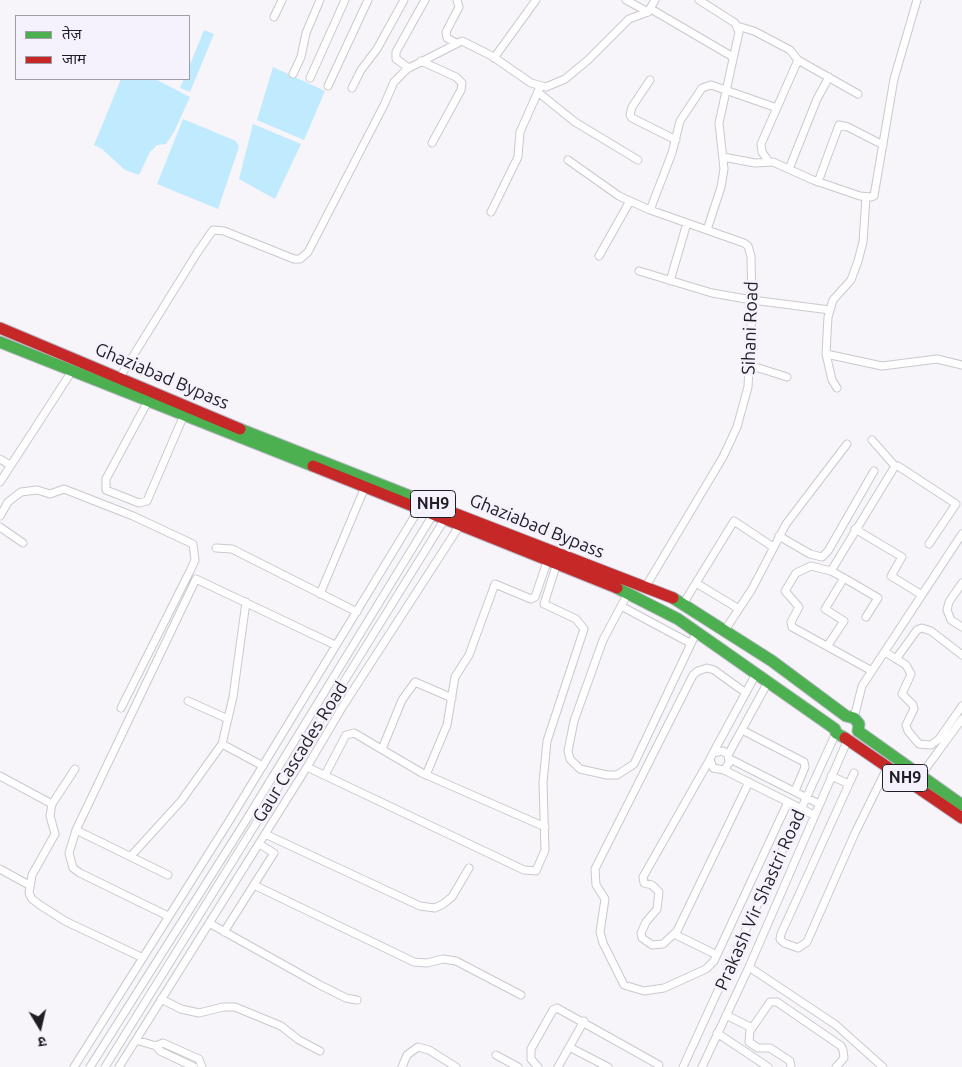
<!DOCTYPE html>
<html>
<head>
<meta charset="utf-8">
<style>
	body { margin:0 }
	#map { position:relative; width:962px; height:1067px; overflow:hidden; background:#f7f5fa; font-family:Ubuntu,"Noto Sans Devanagari",sans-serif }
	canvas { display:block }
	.legend { position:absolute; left:15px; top:15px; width:175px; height:65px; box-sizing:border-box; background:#f6f2fd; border:1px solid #a09da6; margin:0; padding:6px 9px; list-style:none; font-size:15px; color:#201e24 }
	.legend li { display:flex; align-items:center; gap:10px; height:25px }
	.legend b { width:25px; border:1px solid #a09da6 }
	.north { position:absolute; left:15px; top:1002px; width:50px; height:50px; -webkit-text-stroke:4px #f6f2fd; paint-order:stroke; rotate:171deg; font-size:14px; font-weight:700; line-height:20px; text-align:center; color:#201e24 }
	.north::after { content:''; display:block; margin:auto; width:18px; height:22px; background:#201e24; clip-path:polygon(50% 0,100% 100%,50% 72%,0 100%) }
</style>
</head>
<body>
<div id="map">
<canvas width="962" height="1067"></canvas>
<ul class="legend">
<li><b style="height:6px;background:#4caf50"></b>तेज़</li>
<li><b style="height:6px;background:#c62828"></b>जाम</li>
</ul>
<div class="north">उ</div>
</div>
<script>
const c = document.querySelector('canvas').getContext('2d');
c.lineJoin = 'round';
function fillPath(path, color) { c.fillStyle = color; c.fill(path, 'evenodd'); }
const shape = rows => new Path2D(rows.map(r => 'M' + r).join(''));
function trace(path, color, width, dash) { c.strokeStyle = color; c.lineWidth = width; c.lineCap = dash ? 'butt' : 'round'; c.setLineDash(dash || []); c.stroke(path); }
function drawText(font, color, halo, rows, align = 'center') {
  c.font = font + ' Ubuntu,sans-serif'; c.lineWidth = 5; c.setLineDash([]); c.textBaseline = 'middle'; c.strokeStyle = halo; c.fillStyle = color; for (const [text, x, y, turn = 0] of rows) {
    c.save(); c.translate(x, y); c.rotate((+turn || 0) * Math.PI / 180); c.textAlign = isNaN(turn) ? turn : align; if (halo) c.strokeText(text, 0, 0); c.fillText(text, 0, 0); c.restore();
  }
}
fillPath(shape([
	[204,30,214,34,190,92,180,88,184,79,189,79,189,67],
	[273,67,325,91,304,140,257,120],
	[121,79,155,79,190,97,174,132,166,144,157,145,150,152,139,175,125,170,102,149,94,145],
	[183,119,236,141,239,147,218,209,157,184],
	[253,124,301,144,275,199,239,179]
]), '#c0eafd');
const street = shape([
	[626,0,648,12],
	[699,0,735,23,739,32,719,123,724,169,721,187,707,230],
	[651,9,733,57],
	[274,17,282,0],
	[737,26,754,31,790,50,798,60,761,144,762,152,769,162],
	[456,43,447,38,446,32,459,7,457,0],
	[494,58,536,0],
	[798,60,858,94],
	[421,61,456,77,462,83,461,90,432,143],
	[409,68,396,59,396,52,425,0],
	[293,74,301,57,306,33,320,0],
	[310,78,345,0],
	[650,80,632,107,630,115,632,118,676,140],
	[328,86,368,0],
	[352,88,361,70,377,49,404,0],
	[539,93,575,122,638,160],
	[723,157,755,163,773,162,813,180,860,196,871,197,874,196,894,79,917,0],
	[568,160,619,196,650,210,744,243,748,246,751,256,752,308,748,387,737,427,723,457,646,586],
	[789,169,817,99,829,77],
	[818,182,839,125,848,127,883,145],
	[650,210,672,153,680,121,702,88,711,85,777,108],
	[491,212,518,157,520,132,540,87],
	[599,256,630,201],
	[639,271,712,293,752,300,830,310],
	[670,281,687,223],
	[826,354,882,366,937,359,962,365],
	[749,365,787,377],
	[120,377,197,253,213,230,224,231,294,259,300,259,308,252,384,105,394,82,407,69,462,41,492,56,531,83,546,87,565,79,588,60,629,19,648,12,655,0],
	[837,388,832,380,826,354,828,317,833,300,851,280,858,261,863,242,866,197],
	[148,401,106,479,106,490,139,503,147,501,184,415],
	[872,440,895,466],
	[0,459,10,465],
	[0,482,72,371],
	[0,516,8,502,21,492,37,490,50,494,64,489,133,516,193,544,195,560,191,569,121,708],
	[0,527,23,543],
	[855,529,902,557,891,576,922,595],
	[779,536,810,554,822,557,828,551,874,471],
	[216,548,232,549,357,612],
	[844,578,878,598,866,617],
	[696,583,739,609],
	[962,583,949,602,947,610,951,620,962,627],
	[628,593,603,640,574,721,568,751,570,759,580,769,607,775,617,775,634,764,697,631],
	[320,594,365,487],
	[683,604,734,521,773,547],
	[621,606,690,643],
	[725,630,752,589,786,524,847,444],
	[828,645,844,621,825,609,844,578,831,571],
	[885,652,906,665,911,674,902,694,913,705,914,709,906,725,908,731,919,744,931,745,939,739,962,706],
	[896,659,917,630,922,628,931,631,962,655],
	[872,671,792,627,791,622,799,607,785,591,796,573,811,566,831,571,895,466,898,466,956,504,929,544],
	[746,693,714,670,707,668,698,671,693,675,595,869,596,885,605,899,600,932,603,943,624,985,644,991,664,988,706,969,714,961,788,802],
	[188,701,228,719],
	[854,718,862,686,962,534],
	[742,730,804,762,805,767,795,791],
	[222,744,233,697,246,602],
	[382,749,402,700,415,682,452,698],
	[713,753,756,674],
	[728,755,768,682],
	[710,759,643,877,644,883,652,885,659,892,657,909,646,922,641,933,642,938,652,945,663,944,677,931,749,782],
	[730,759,819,804],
	[307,767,524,870,536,871,545,850,543,783,547,741,584,629,576,619,544,604,557,563],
	[75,769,52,804,50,816,55,834,32,875,29,893,32,899,40,905,65,921,141,957],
	[724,770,729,763,728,755,723,751,713,753,710,759,713,768,724,770,814,815],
	[854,773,781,934,780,939,784,943,798,948,807,942,855,833,888,766],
	[325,775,346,735,354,733,422,773,545,827],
	[426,775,447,725,455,677,469,655,495,584,531,599,535,597,548,559],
	[921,775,962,719],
	[0,776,52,804],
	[831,776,849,784],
	[76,830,168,875],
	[265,834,420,906,435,908,443,904,452,897,469,868],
	[131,856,181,801,222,744,263,766],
	[0,869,29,885],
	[254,885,414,962,427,963,443,959,456,961,521,995],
	[168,916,80,873,73,868,69,853,76,830,196,579,335,645],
	[209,923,318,984,346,998,357,1000],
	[224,932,274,853,259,844],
	[674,934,717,955],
	[749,967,836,1025,883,1067],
	[161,999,181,1009,199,1013,223,1007,235,1007,281,1026,299,1040,320,1051],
	[726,1015,752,1028],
	[717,1033,768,1067],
	[136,1040,156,1046,160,1051,194,1067],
	[156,1046,163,1043,199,1059,202,1067],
	[569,1047,608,1067],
	[496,1055,518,1067],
	[74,1067,231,818,419,509],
	[90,1067,245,822,434,513],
	[105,1067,446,517],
	[119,1067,307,767,343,706,460,525],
	[402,1067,407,1055,418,1047,429,1050,456,1067],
	[538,1067,531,1059,531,1049,553,1010,557,1008,659,1065],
	[558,1067,584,1021],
	[683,1067,836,733],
	[702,1067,749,967,848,739],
	[791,1067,790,1061,770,1048,758,1048,749,1042,750,1031,770,1002,777,1002,841,1046,843,1050,844,1058,836,1067]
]);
const fast = shape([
	[0,342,313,466],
	[240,429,443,509],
	[617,588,678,619,835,729,836,733,845,738],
	[673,598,772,661,846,716,854,718,859,724,858,731],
	[858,731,962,805]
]);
const jam = shape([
	[0,328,240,429],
	[313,466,617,588],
	[443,509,673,598],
	[845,738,962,818]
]);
trace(street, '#cac8cd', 9);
trace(fast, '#b8b7c5', 13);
trace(jam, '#b8b7c5', 13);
trace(street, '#fefefe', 7);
trace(fast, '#4caf50', 11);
trace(jam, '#c62828', 11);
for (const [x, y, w] of [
	[433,504,45],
	[905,778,45]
]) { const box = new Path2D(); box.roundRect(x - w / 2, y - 13.5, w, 27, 4); c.fillStyle = '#f6f2fd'; c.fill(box); trace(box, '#201e24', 1); }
drawText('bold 16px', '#201e24', null, [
	["NH9",433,504],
	["NH9",905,778]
]);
drawText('18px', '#201e24', '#f6f2fd', [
	["Sihani Road",750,328,-88],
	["Ghaziabad Bypass",162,376,23],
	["Ghaziabad Bypass",537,526,22],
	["Gaur Cascades Road",300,752,-58],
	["Prakash Vir Shastri Road",760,900,-66]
]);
</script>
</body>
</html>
